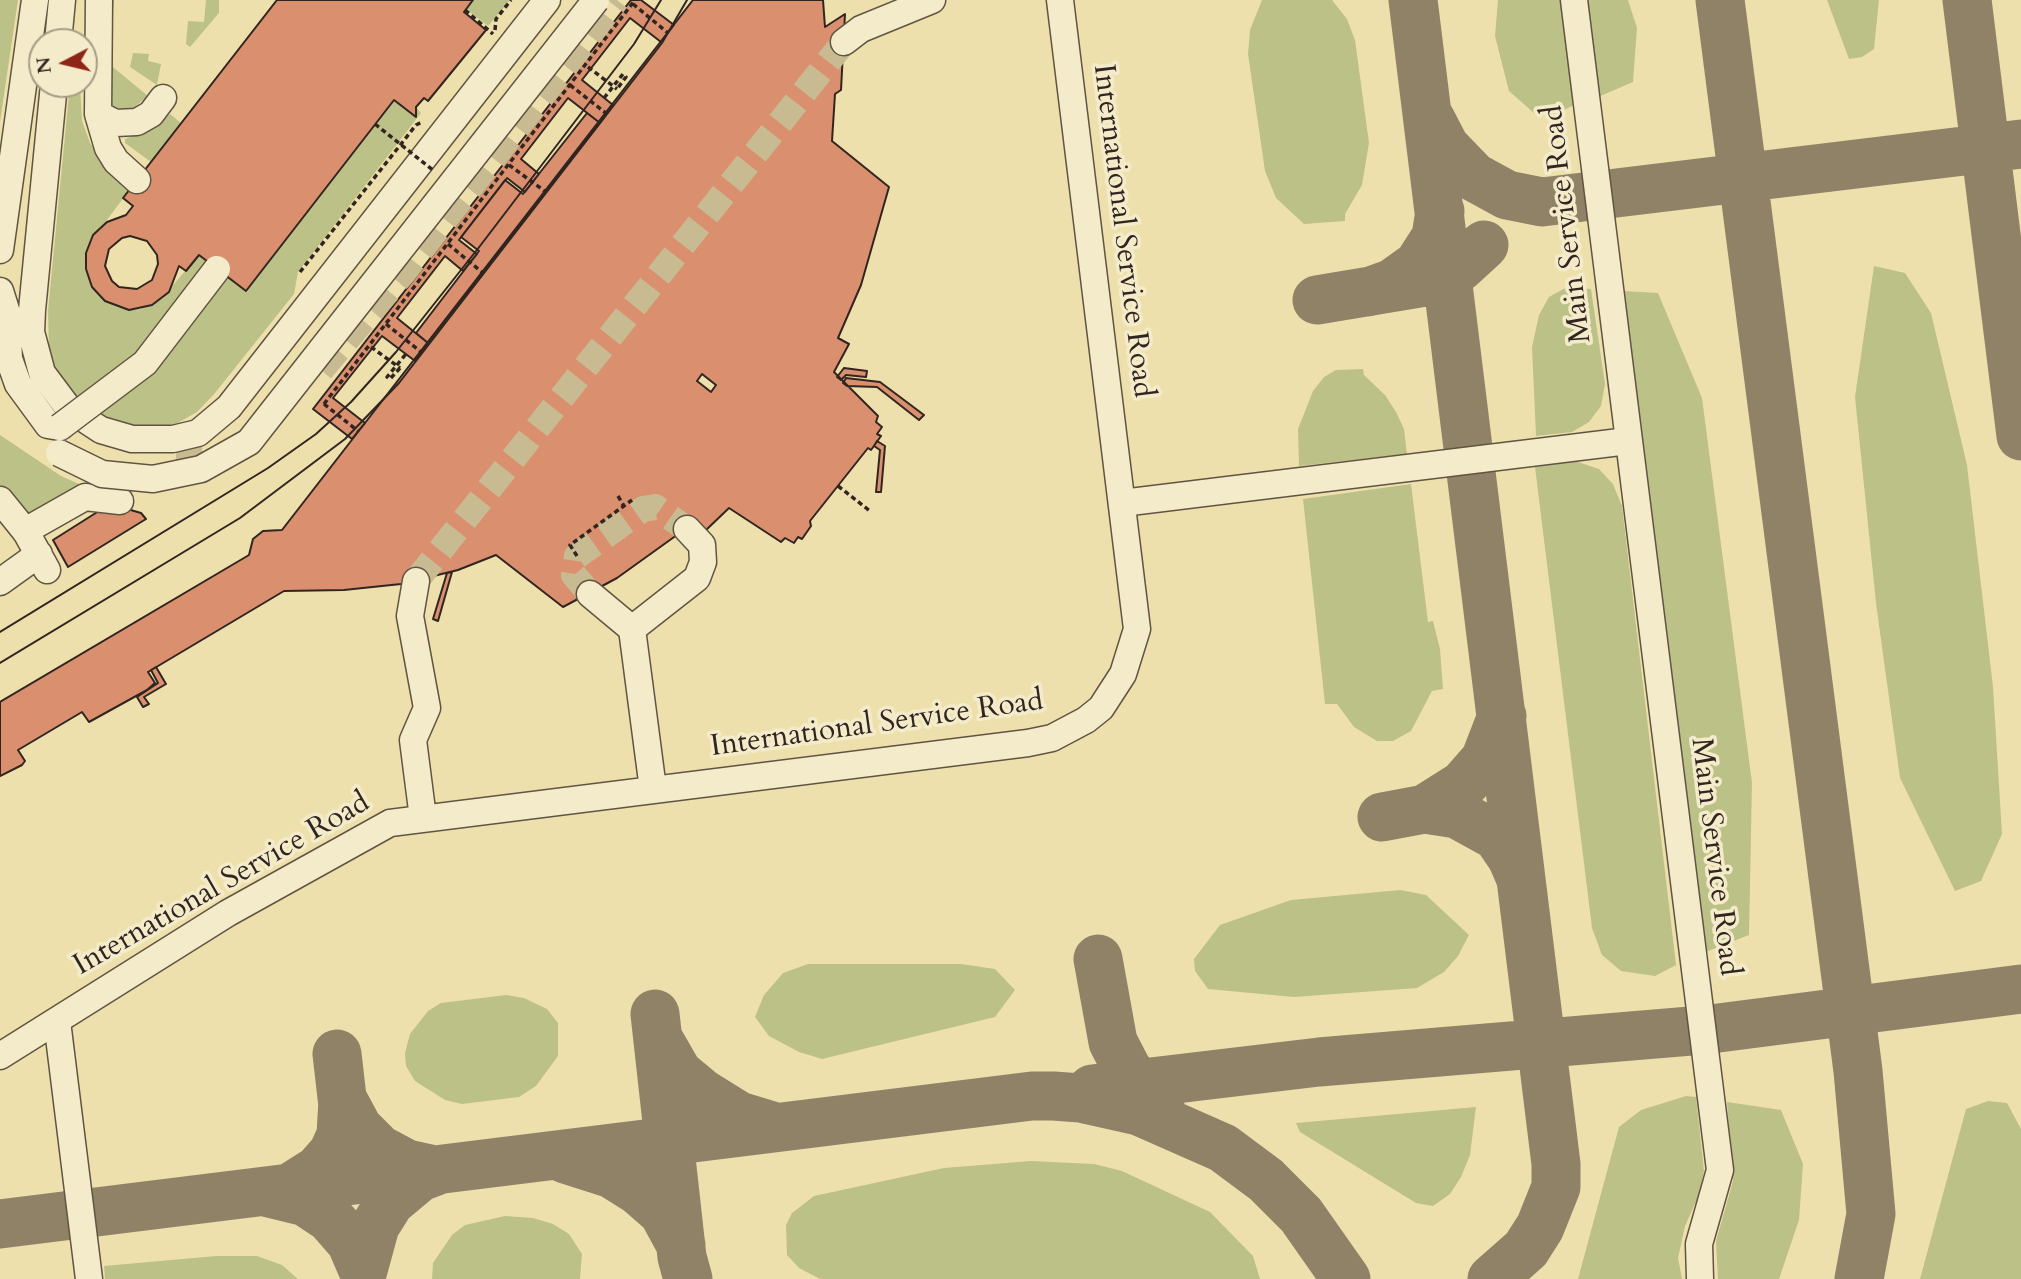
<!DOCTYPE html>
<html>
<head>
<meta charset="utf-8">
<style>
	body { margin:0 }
	#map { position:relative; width:2021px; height:1279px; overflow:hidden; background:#eee0ad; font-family:Cardo,serif }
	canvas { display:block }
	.north { position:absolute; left:28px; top:28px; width:70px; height:70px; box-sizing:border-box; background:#f4ebca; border:2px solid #a69c86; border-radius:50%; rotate:263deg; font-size:19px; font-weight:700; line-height:28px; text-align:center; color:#312520 }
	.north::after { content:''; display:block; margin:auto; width:24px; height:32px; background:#8f2418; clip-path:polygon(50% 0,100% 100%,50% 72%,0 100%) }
</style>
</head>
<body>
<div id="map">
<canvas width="2021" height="1279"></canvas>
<div class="north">N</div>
</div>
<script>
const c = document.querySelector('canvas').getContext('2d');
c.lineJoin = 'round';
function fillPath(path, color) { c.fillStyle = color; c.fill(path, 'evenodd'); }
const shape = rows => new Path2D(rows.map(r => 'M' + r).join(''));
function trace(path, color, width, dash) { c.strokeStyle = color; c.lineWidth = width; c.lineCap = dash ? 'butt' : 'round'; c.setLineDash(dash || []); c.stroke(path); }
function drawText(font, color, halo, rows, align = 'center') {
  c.font = font + ' Cardo,serif'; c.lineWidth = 7; c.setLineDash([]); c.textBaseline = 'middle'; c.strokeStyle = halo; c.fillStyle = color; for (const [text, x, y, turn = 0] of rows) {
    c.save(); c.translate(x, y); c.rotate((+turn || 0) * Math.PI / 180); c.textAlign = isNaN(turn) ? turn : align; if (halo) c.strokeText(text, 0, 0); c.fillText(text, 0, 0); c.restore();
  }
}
fillPath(shape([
	[0,0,18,0,0,122],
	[105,0,114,0,108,63,148,96,133,108,115,108,107,100],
	[206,0,219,0,219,13,190,47,186,44,188,21,204,22],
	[473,0,510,0,488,26,466,9],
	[1262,0,1332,0,1347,19,1355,40,1369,143,1362,185,1345,214,1345,221,1304,224,1276,198,1265,171,1248,54,1250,30],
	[1498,0,1561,0,1574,105,1552,116,1535,114,1509,91,1495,36],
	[1586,0,1628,0,1637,28,1633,82,1598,97],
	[1827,0,1879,0,1874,49,1862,57,1849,59],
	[133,53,149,54,148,61,161,64,157,85,130,67],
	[70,84,80,84,82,121,90,143,105,164,130,189,89,244,85,261,88,278,105,301,129,310,141,309,161,299,199,255,246,291,394,100,416,116,416,107,421,113,298,272,294,294,215,393,197,412,174,425,142,430,117,424,88,411,61,383,49,353,48,311],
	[170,114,181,123,151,162,125,143,125,139,154,128],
	[1874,266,1905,273,1931,313,1967,465,1993,687,2002,834,1981,881,1955,891,1900,778,1876,603,1855,397],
	[1567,287,1591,289,1605,384,1601,406,1589,422,1572,432,1536,436,1532,347,1539,315,1549,297],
	[1624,291,1658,293,1702,398,1752,783,1749,935,1703,953],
	[1363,369,1364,375,1385,395,1396,412,1404,429,1407,454,1299,466,1298,429,1313,391,1324,377,1336,370],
	[0,435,61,476,88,488,36,514,29,513,0,486],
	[1575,461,1599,469,1613,484,1622,506,1676,965,1655,976,1621,971,1602,955,1592,928,1535,467],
	[1411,484,1428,622,1433,621,1440,649,1443,689,1432,691,1411,731,1393,741,1377,741,1354,727,1337,704,1325,704,1303,499],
	[1400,890,1426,895,1469,935,1458,956,1444,972,1417,988,1294,997,1208,989,1195,971,1194,959,1220,925,1291,900],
	[808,964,961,964,995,969,1015,990,995,1017,822,1059,799,1052,769,1036,755,1017,764,995,783,973],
	[506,995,524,998,547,1009,558,1023,558,1056,536,1086,519,1097,462,1104,445,1100,415,1081,406,1066,405,1053,410,1034,428,1011,441,1003],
	[1686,1096,1696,1097,1704,1171,1698,1197,1685,1226,1678,1258,1682,1279,1578,1279,1619,1127,1641,1110],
	[1988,1101,2007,1103,2021,1129,2021,1279,1920,1279,1966,1109],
	[1727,1102,1781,1110,1803,1164,1799,1220,1779,1279,1718,1279,1716,1241,1733,1181],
	[1476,1107,1470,1155,1461,1177,1450,1194,1433,1206,1416,1203,1300,1132,1296,1123],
	[1031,1161,1094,1164,1122,1171,1210,1212,1253,1256,1260,1279,820,1279,799,1268,787,1255,786,1225,792,1213,814,1196,944,1168],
	[505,1216,533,1218,553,1224,569,1234,582,1254,580,1279,432,1279,433,1263,452,1235,465,1225],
	[216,1256,257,1256,282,1265,298,1279,105,1279,104,1266]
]), '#bcc187');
trace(shape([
	[1413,0,1556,1164,1556,1187,1540,1227,1526,1249,1492,1279],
	[1720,0,1858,1071,1871,1214,1859,1279],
	[1967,0,2021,436],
	[1431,120,1445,147,1474,177,1507,195,1542,202,2021,144],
	[1368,292,1393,283,1418,265,1436,237,1440,211],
	[1317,300,1431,281,1460,267,1484,245],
	[1425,809,1457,814,1497,836,1512,858,1521,879],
	[1382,817,1425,809,1463,785,1485,760,1502,716],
	[1098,959,1113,1042,1128,1071,1160,1102],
	[655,1014,682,1257,688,1279],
	[659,1040,678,1073,702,1093,739,1116,775,1127],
	[337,1054,346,1132],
	[1092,1089,1319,1062,1703,1030,2021,989],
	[565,1159,612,1174,639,1191,663,1212,681,1245],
	[288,1189,318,1170,333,1153,341,1135,343,1100,358,1128,379,1149,407,1164,434,1170],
	[269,1193,306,1202,330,1218,351,1242,363,1270,375,1226,390,1202,420,1177,436,1171],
	[0,1224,1032,1096,1053,1096,1081,1098,1139,1111,1223,1148,1266,1180,1301,1215,1346,1279]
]), '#908266', 49);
const building = shape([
	[277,0,473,0,464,12,486,30,428,101,424,98,416,107,416,117,394,100,246,291,199,255,186,271,179,266,169,292,152,305,129,310,105,301,92,287,86,269,86,253,93,235,107,222,126,215,133,206,123,198,277,0],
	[130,236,147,241,157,255,158,264,152,280,137,289,119,287,112,281,105,266,109,249,122,238,130,236],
	[631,0,641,0,674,25,661,42,630,18,582,80,613,105,600,123,568,98,521,159,539,174,525,192,507,178,459,240,477,254,463,271,445,256,397,318,428,343,415,361,382,336,333,398,365,423,352,439,313,409,631,0],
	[693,0,823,0,825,27,845,14,841,90,835,94,832,141,889,187,861,285,838,338,849,344,834,372,878,416,876,422,882,427,877,434,881,436,871,450,868,448,810,521,811,526,802,539,798,537,794,543,785,538,781,542,729,508,705,531,695,522,617,578,563,607,496,555,458,570,401,584,344,590,284,591,148,672,155,683,147,690,89,722,82,712,18,750,25,761,22,765,0,776,0,702,249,555,253,539,263,531,282,530,693,0],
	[587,113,600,123,428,343,416,333,479,251,461,237,505,180,523,194,587,113],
	[844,368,867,371,866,377,846,375,841,380,837,377,844,368],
	[702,374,716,385,711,392,697,381,702,374],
	[846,378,880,382,924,415,919,420,877,387,847,386,843,383,846,378],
	[877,441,885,446,881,492,876,492,880,450,874,446,877,441],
	[110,504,141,513,146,519,68,567,53,540,110,504],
	[452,572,438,621,433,619,447,573,452,572],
	[156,667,166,684,144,697,149,704,143,707,137,697,158,683,151,670,156,667]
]);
fillPath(building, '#da906f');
trace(building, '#312520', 2);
trace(shape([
	[321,370,404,272,617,0],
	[176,458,223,459],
	[416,581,844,42],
	[590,594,574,575,577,556,643,509,655,507,687,529]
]), '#c8bb91', 26, [26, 13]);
const minor = shape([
	[99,0,98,114,108,148,116,161,137,180],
	[1574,0,1720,1170,1699,1244,1700,1279],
	[58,42,62,0],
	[844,42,861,29,932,0],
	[54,84,32,310,31,332,42,373,69,409,101,430,132,439,173,439,198,433,229,407,547,0],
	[98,114,115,123,137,122,151,114,163,98],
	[0,250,35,0],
	[0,291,7,313,9,359,18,384,48,425,60,427],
	[0,500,26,532,47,570],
	[1122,503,1628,441],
	[25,531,85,497,120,501],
	[416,581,410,616,427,708,413,740,423,818],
	[0,582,39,554],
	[590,594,632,629,653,789],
	[632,629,697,578,703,562,702,545,687,529],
	[57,1021,89,1279],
	[0,1056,228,913,390,823,1028,743,1052,738,1086,720,1101,708,1123,674,1137,629,1060,0]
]);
trace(minor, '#605443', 29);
trace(shape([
	[465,10,493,34],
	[495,30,496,19,511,0],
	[588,67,617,89],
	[300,272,416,125,422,122],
	[371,347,400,368],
	[324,404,635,0],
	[838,486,870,511],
	[618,496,624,506],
	[577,556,570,545,632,500]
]), '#312520', 3.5, [5, 3.5]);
trace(minor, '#f4ebca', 26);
trace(shape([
	[0,632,268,468,316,434,351,402,396,352,480,246,634,44,661,0],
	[0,663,240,518,345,439,399,383,662,43,687,0]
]), '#312520', 2);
const minorBridge = shape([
	[60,427,145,363,217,269],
	[59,453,102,474,153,479,201,469,249,442,596,0]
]);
trace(minorBridge, '#605443', 29, []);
trace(shape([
	[633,4,668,33],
	[570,85,607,114],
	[604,98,623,74,626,77,617,89],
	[375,124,434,171],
	[509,165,546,192],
	[448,244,483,273],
	[386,324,421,352],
	[400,368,390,379,387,377,406,354],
	[324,404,358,431]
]), '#312520', 3.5, [5, 3.5]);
trace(minorBridge, '#f4ebca', 26);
drawText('30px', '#312520', '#f4ebca', [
	["Main Service Road",1568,224,-97],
	["International Service Road",1122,231,83],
	["International Service Road",877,725,-8],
	["Main Service Road",1714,857,83],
	["International Service Road",222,885,-30]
]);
</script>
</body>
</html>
